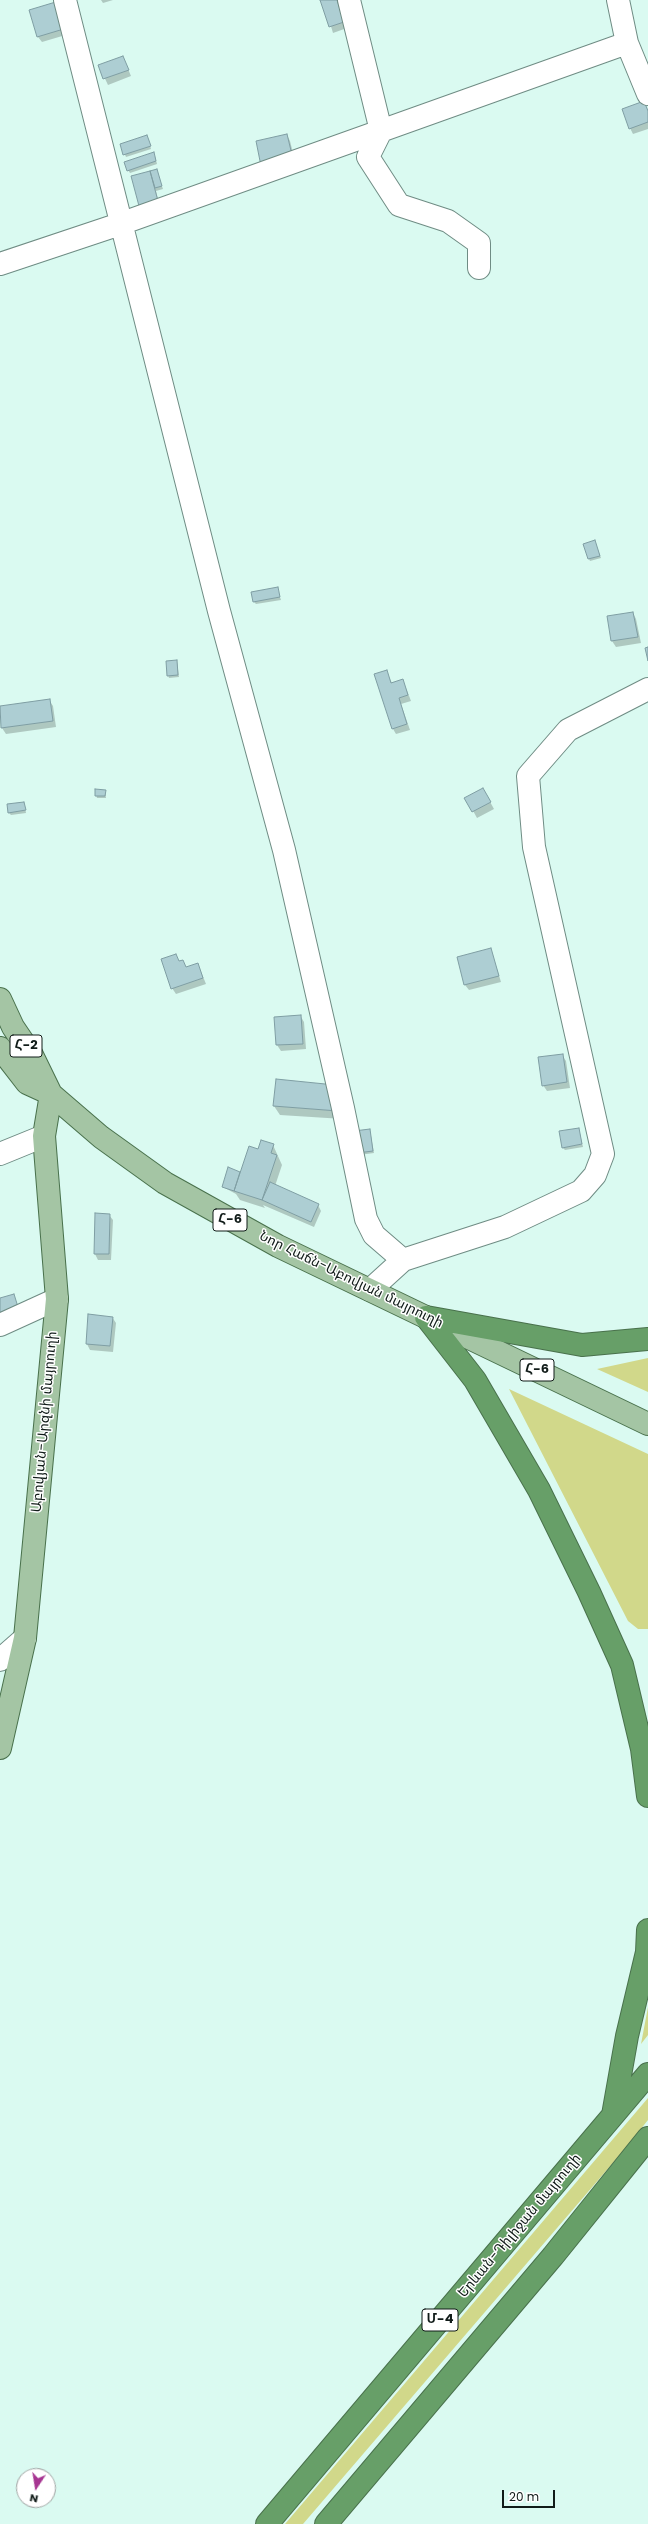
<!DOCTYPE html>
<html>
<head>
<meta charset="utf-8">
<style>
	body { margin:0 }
	#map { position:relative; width:648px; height:2524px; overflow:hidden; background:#dafaf1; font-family:Poppins,sans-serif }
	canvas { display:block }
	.north { position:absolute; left:16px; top:2468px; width:40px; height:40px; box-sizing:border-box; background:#fff; border:1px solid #a0a4a3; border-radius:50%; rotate:192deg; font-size:11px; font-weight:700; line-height:16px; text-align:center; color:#111c19 }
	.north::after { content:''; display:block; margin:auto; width:14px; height:18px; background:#a73692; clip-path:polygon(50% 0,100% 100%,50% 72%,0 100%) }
	.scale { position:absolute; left:502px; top:2490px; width:53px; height:18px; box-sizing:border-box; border:2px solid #111c19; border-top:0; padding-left:5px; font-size:12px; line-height:14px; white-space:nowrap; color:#111c19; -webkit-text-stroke:3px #fff; paint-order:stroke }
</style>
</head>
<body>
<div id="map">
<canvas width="648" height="2524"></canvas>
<div class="north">N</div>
<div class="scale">20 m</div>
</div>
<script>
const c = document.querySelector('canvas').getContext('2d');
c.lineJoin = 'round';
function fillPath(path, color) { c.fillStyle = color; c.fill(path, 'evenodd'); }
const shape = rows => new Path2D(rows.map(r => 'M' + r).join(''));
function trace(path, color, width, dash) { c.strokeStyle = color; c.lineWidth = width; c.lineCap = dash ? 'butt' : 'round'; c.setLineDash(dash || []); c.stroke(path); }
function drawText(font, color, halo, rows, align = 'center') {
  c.font = font + ' Poppins,"Noto Sans Armenian",sans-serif'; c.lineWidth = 3; c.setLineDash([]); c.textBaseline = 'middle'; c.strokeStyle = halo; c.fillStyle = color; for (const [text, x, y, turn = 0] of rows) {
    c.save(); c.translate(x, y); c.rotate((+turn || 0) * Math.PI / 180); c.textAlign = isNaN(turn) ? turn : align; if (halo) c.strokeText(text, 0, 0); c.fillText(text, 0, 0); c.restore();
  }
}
fillPath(shape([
	[648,1358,648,1392,597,1369],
	[509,1389,648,1454,648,1629,638,1629,628,1621],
	[648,2007,648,2035,641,2044],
	[648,2098,648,2120,624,2150,303,2524,285,2524]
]), '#d1d88a');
fillPath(shape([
	[101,0,113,0,103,3],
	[323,0,337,0,347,28,333,33],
	[62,8,69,34,42,42,38,37],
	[123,57,131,76,108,85,99,66],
	[644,102,648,110,648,129,633,134,630,128],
	[287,135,290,141,296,165,257,142],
	[148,139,151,149,126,157,121,145],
	[155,156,157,164,130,173,128,170],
	[156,170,163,189,156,191,160,207,132,177],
	[596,544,601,558,590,561,589,559],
	[277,588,281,600,256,604,254,602],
	[633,613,636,619,641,643,616,647,612,641,608,617],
	[177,661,179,677,169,678,168,675],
	[386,671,392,683,403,680,411,701,401,704,410,730,396,734,393,729],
	[49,700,53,706,56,727,6,734,2,728,0,707],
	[483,789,494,809,477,818,466,798],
	[105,790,106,798,97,798,96,795],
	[24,803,26,813,11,815,9,813],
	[491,949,501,982,469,990,465,985],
	[179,962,186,968,198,964,206,984,176,994,172,988],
	[301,1017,304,1022,306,1049,281,1051,277,1045,275,1018],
	[562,1055,566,1061,570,1088,547,1091,543,1085],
	[334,1086,343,1119,280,1115,274,1106],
	[579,1129,583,1147,565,1150,563,1148],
	[370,1130,374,1153,359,1155],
	[273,1145,282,1165,275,1186,318,1205,321,1211,314,1227,263,1205,265,1208,240,1200,236,1194,223,1187,239,1172,241,1174,259,1150],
	[109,1215,113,1220,111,1260,98,1260,95,1254],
	[112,1317,116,1323,113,1352,90,1350,87,1344]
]), '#0003');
const building = shape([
	[320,0,337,0,344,22,329,27,320,0],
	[59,1,67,28,37,37,29,10,59,1],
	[123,56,129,70,103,79,98,65,123,56],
	[644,101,648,111,648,122,629,129,622,109,644,101],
	[287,134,293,159,261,166,256,141,287,134],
	[147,135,151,146,123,155,120,144,147,135],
	[154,152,156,161,127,171,124,162,154,152],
	[157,169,162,186,155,188,150,171,157,169],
	[150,171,158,201,139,206,131,176,150,171],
	[595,540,600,556,588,559,583,544,595,540],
	[278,587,280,597,253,602,251,592,278,587],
	[633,612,638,637,611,641,607,616,633,612],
	[648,647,648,661,645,648,648,647],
	[177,660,178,675,167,676,166,661,177,660],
	[387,670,391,683,403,679,408,695,399,698,407,724,392,729,374,674,387,670],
	[50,699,53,721,1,728,0,706,50,699],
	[483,788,491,802,472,812,464,798,483,788],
	[95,789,106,790,105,796,95,796,95,789],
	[24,802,26,810,8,813,7,804,24,802],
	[491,948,499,976,464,985,457,957,491,948],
	[176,954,179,961,183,960,186,967,198,963,203,978,171,989,161,959,176,954],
	[301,1015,303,1044,276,1045,274,1017,301,1015],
	[563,1054,567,1082,542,1086,538,1057,563,1054],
	[276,1079,335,1085,338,1111,273,1106,276,1079],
	[579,1128,582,1144,562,1148,559,1131,579,1128],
	[370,1129,373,1151,357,1153,354,1131,370,1129],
	[261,1140,274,1144,271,1153,277,1155,262,1200,234,1191,249,1146,258,1149,261,1140],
	[228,1167,240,1172,234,1191,222,1187,228,1167],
	[270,1182,319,1204,311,1222,262,1200,270,1182],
	[95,1213,110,1214,109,1254,94,1254,95,1213],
	[14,1294,18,1307,0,1314,0,1298,14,1294],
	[88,1314,113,1317,110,1346,86,1344,88,1314]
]);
fillPath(building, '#adced3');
trace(building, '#7f9ea3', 1);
const minor = shape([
	[65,0,219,611,284,850,343,1108,366,1219,374,1235,403,1260],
	[349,0,381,131,368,157,399,205,448,221,479,243,479,268],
	[618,0,627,43],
	[0,264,120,224,627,43,648,94],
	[0,1154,44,1136],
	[370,1290,403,1260,505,1227,581,1191,595,1175,603,1154,534,847,528,776,568,730,648,689],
	[0,1325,57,1299],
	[0,1660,25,1638]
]);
const major = shape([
	[0,999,13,1027,32,1055,51,1094],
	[0,1048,27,1083,51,1094,101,1137,165,1183,278,1246,648,1424],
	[0,1748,25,1638,57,1299,44,1136,51,1094]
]);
const highway = shape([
	[426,1317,475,1380,539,1490,589,1592,622,1665,642,1749,648,1796],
	[426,1317,582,1345,648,1339],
	[613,2115,627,2036,647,1952,648,1930],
	[267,2524,648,2074],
	[326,2524,553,2256,648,2138]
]);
trace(minor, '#6f8c84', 24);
trace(major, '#49714c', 24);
trace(highway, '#49714c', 24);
trace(minor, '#fff', 22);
trace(major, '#a4c5a4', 22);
trace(highway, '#679f68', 22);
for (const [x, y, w] of [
	[26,1046,32],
	[230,1220,34],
	[537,1370,34],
	[440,2320,36]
]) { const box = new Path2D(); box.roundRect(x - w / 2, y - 11, w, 22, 3); c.fillStyle = '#fff'; c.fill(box); trace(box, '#111c19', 1); }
drawText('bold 13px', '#111c19', null, [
	["Հ-2",26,1046],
	["Հ-6",230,1220],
	["Հ-6",537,1370],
	["Մ-4",440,2320]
]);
drawText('14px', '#111c19', '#fff', [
	["Նոր Հաճն-Աբովյան մայրուղի",351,1280,26],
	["Աբովյան-Արզնի մայրուղի",45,1422,-85],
	["Երևան-Դիլիջան մայրուղի",520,2226,-50]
]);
</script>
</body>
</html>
